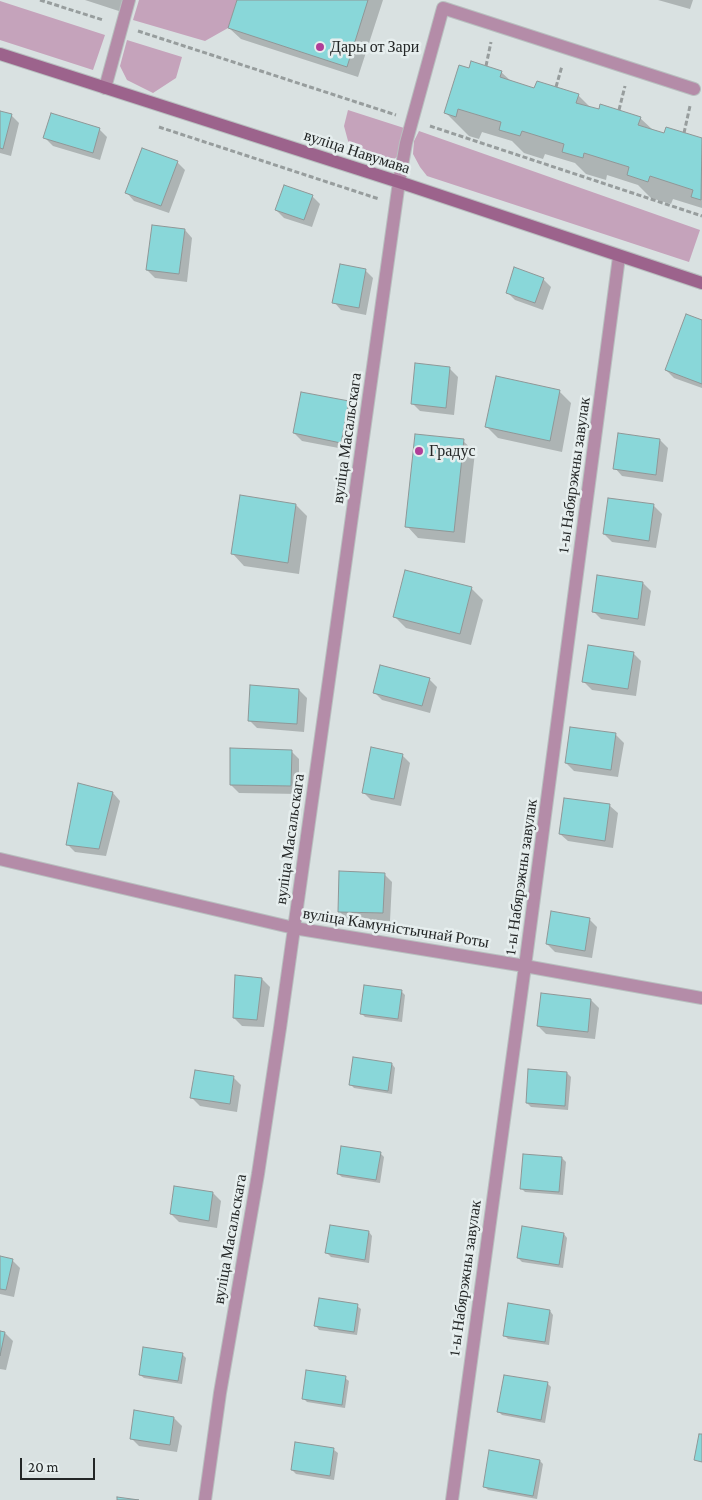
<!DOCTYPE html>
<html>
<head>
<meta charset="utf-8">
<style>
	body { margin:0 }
	#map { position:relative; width:702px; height:1500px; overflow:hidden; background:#d9e1e1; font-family:"Crimson Pro",serif }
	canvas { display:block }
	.scale { position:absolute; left:20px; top:1458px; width:75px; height:22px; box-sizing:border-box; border:2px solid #232626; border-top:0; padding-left:6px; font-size:15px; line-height:18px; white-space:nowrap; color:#232626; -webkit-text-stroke:4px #e6eeee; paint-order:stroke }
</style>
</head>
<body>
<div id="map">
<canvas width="702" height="1500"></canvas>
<div class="scale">20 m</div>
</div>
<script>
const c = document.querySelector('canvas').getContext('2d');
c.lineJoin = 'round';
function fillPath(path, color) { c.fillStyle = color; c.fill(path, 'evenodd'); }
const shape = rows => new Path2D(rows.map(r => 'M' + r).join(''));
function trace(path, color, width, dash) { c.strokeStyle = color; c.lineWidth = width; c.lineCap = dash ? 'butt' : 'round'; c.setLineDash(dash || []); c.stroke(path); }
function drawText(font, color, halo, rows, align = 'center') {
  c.font = font + ' "Crimson Pro",serif'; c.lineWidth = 5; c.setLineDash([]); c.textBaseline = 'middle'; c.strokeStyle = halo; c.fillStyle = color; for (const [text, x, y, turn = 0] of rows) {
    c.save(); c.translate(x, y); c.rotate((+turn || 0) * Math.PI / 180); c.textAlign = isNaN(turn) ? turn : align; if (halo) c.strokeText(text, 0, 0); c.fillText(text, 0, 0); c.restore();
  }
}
fillPath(shape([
	[139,0,237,0,228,28,205,41,133,20],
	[0,1,105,35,93,70,0,40],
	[127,40,182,57,176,78,153,93,127,80,120,66],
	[348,110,404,128,398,156,390,162,379,162,351,152,344,126],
	[419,131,700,230,689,262,427,176,420,167,413,154,414,141]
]), '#c5a3bb');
fillPath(shape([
	[85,0,128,0,125,13],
	[238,0,383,0,358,77,241,39,229,28],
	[658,0,693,0,690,9],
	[470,70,501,72,512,82,535,90,578,95,591,108,640,118,653,130,665,134,667,129,702,139,702,208,673,199,671,204,651,198,638,185,607,175,606,180,586,174,575,163,545,154,543,159,524,153,512,141,482,132,479,139,469,136,446,113],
	[0,112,11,115,19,123,11,156,0,153],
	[99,129,107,137,100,160,53,146,45,138],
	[177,162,185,170,169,213,134,201,127,193],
	[312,196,320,204,312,227,284,218,276,210],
	[185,230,192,238,187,282,155,278,147,270],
	[365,270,373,278,366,315,341,310,334,302],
	[543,279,551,287,543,310,515,300,507,292],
	[702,322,702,388,674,378,666,370],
	[450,369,458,377,454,415,420,411,412,403],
	[559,391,571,403,562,452,498,438,486,426],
	[348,402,356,410,349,450,302,441,294,433],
	[660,440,668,448,663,482,622,476,615,468],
	[463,441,475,452,465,543,418,538,407,526],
	[296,505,307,516,299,574,244,566,233,554],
	[654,506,662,514,656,548,612,542,604,534],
	[643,583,651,591,645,626,601,619,593,611],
	[471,588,483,600,471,645,406,628,394,616],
	[633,653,641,661,636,696,592,690,584,682],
	[429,679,437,687,430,713,382,700,374,692],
	[299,690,307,698,304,732,257,728,249,720],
	[616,735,624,743,618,777,574,771,566,763],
	[291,751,299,759,299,794,239,793,231,785],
	[402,755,410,763,401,806,371,800,363,792],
	[113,793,120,801,106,856,75,852,67,844],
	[610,806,618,813,613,848,568,841,560,834],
	[384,874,392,882,390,921,347,919,339,911],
	[589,919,597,927,592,958,555,952,547,944],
	[237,976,262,979,270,987,264,1027,242,1026,234,1018],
	[402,992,405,995,402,1022,365,1017,361,1013],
	[591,1000,599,1008,595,1039,546,1034,538,1026],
	[392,1064,395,1068,392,1094,354,1088,350,1084],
	[567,1073,571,1077,568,1110,531,1107,527,1103],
	[234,1078,241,1085,237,1112,200,1106,192,1098],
	[380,1153,384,1157,380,1183,342,1177,338,1174],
	[562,1158,566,1162,563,1195,525,1192,521,1188],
	[213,1193,221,1201,217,1228,179,1222,171,1214],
	[369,1232,372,1236,369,1263,331,1257,327,1253],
	[564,1234,567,1238,563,1268,522,1262,518,1258],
	[0,1257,12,1260,20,1268,14,1297,0,1294],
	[357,1306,361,1309,357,1335,319,1330,316,1326],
	[550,1311,553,1315,549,1345,508,1339,504,1335],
	[0,1332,5,1333,13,1341,6,1370,0,1369],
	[182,1354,186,1358,182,1384,144,1378,140,1375],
	[345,1378,349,1381,345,1408,307,1402,303,1398],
	[547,1383,551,1387,545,1423,502,1415,499,1412],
	[174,1418,182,1426,177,1452,139,1446,131,1438],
	[296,1444,334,1450,338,1453,334,1480,296,1474,292,1470],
	[540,1461,543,1464,537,1499,488,1490,484,1486]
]), '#0003');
const building = shape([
	[237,0,368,0,347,67,228,28,237,0],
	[471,61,502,71,500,77,534,88,537,81,579,94,576,103,599,109,600,104,641,117,638,125,664,133,666,127,702,138,701,200,691,197,693,190,650,176,648,182,627,175,629,167,584,153,583,158,562,152,564,144,522,131,520,136,499,130,501,122,458,109,456,117,444,113,459,65,469,68,471,61],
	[0,111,12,114,3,149,0,148,0,111],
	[51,113,100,128,93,153,43,138,51,113],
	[142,148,178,161,161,206,125,193,142,148],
	[284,185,313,195,304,220,275,210,284,185],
	[152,225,185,229,179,274,146,270,152,225],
	[340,264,366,269,359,308,332,303,340,264],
	[514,267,544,278,535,303,506,293,514,267],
	[686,314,702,320,702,384,665,370,686,314],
	[415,363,450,367,446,408,411,404,415,363],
	[496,376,560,390,550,441,485,427,496,376],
	[301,392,349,401,341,443,293,433,301,392],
	[618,433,660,439,656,475,613,469,618,433],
	[415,434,464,439,454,532,405,527,415,434],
	[240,495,296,504,288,563,231,554,240,495],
	[608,498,654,504,649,541,603,534,608,498],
	[405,570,472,587,460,634,393,617,405,570],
	[597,575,643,582,638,619,592,612,597,575],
	[588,645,634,652,628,689,582,682,588,645],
	[380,665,430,678,422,706,373,693,380,665],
	[250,685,299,689,297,724,248,721,250,685],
	[570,727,616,733,611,770,565,763,570,727],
	[371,747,403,754,394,799,362,793,371,747],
	[230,748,292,750,291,786,230,785,230,748],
	[78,783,113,792,99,849,66,845,78,783],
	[564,798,610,804,605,841,559,834,564,798],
	[339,871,385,873,383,913,338,912,339,871],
	[551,911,590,918,585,951,546,944,551,911],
	[235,975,262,978,257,1020,233,1018,235,975],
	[364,985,402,990,398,1019,360,1014,364,985],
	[541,993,591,999,588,1032,537,1026,541,993],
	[353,1057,392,1063,388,1091,349,1085,353,1057],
	[528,1069,567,1072,565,1106,526,1103,528,1069],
	[195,1070,234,1076,230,1104,190,1098,195,1070],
	[341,1146,381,1152,376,1180,337,1174,341,1146],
	[523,1154,562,1157,559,1192,520,1189,523,1154],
	[174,1186,213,1192,209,1221,170,1214,174,1186],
	[330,1225,369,1231,365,1260,325,1253,330,1225],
	[522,1226,564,1233,559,1265,517,1258,522,1226],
	[0,1256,13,1259,6,1290,0,1289,0,1256],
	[319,1298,358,1304,354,1332,314,1326,319,1298],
	[508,1303,550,1310,545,1342,503,1336,508,1303],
	[0,1331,5,1332,0,1356,0,1331],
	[143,1347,183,1353,178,1381,139,1375,143,1347],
	[306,1370,346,1376,342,1405,302,1399,306,1370],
	[504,1375,548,1382,541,1420,497,1412,504,1375],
	[134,1410,174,1417,170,1445,130,1439,134,1410],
	[699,1434,702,1434,702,1462,694,1460,699,1434],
	[295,1442,334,1448,330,1476,291,1470,295,1442],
	[489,1450,540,1460,533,1496,483,1487,489,1450],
	[117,1497,139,1500,117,1500,117,1497]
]);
fillPath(building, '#89d7d9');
trace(building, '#8f9797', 1);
const lane = shape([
	[105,88,129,0],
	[399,182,406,143,443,8,694,89]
]);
const street = shape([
	[0,859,294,928,525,966,702,998],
	[205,1500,220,1393,258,1174,280,1028,399,182],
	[452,1500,525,966,619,257]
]);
const secondary = shape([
	[0,54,399,182,702,283]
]);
trace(lane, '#b8bfbf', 14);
trace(street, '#b8bfbf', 14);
trace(secondary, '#b8bfbf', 14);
trace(shape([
	[40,0,103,20],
	[138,31,396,115],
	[486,66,491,42],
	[556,87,562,66],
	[619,110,625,86],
	[430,126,702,216],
	[159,127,379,199],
	[684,133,690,106]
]), '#979d9d', 3, [5, 2.5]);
trace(lane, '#b48ca8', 12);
trace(street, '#b48ca8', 12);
trace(secondary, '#9c638c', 12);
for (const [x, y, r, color] of [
	[320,47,5,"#b13e98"],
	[419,451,5,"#b13e98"]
]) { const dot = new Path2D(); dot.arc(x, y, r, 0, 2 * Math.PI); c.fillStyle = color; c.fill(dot); trace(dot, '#e6eeee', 2); }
drawText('16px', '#232626', '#e6eeee', [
	["Дары от Зари",330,47],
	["Градус",429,451]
], 'left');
drawText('16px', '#232626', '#e6eeee', [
	["вуліца Навумава",357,152,18],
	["вуліца Масальскага",347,438,-82],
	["1-ы Набярэжны завулак",574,475,-82],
	["вуліца Масальскага",290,839,-82],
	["1-ы Набярэжны завулак",521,877,-82],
	["вуліца Камуністычнай Роты",396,928,9],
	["вуліца Масальскага",230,1239,-80],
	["1-ы Набярэжны завулак",465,1278,-82]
]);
</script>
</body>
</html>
